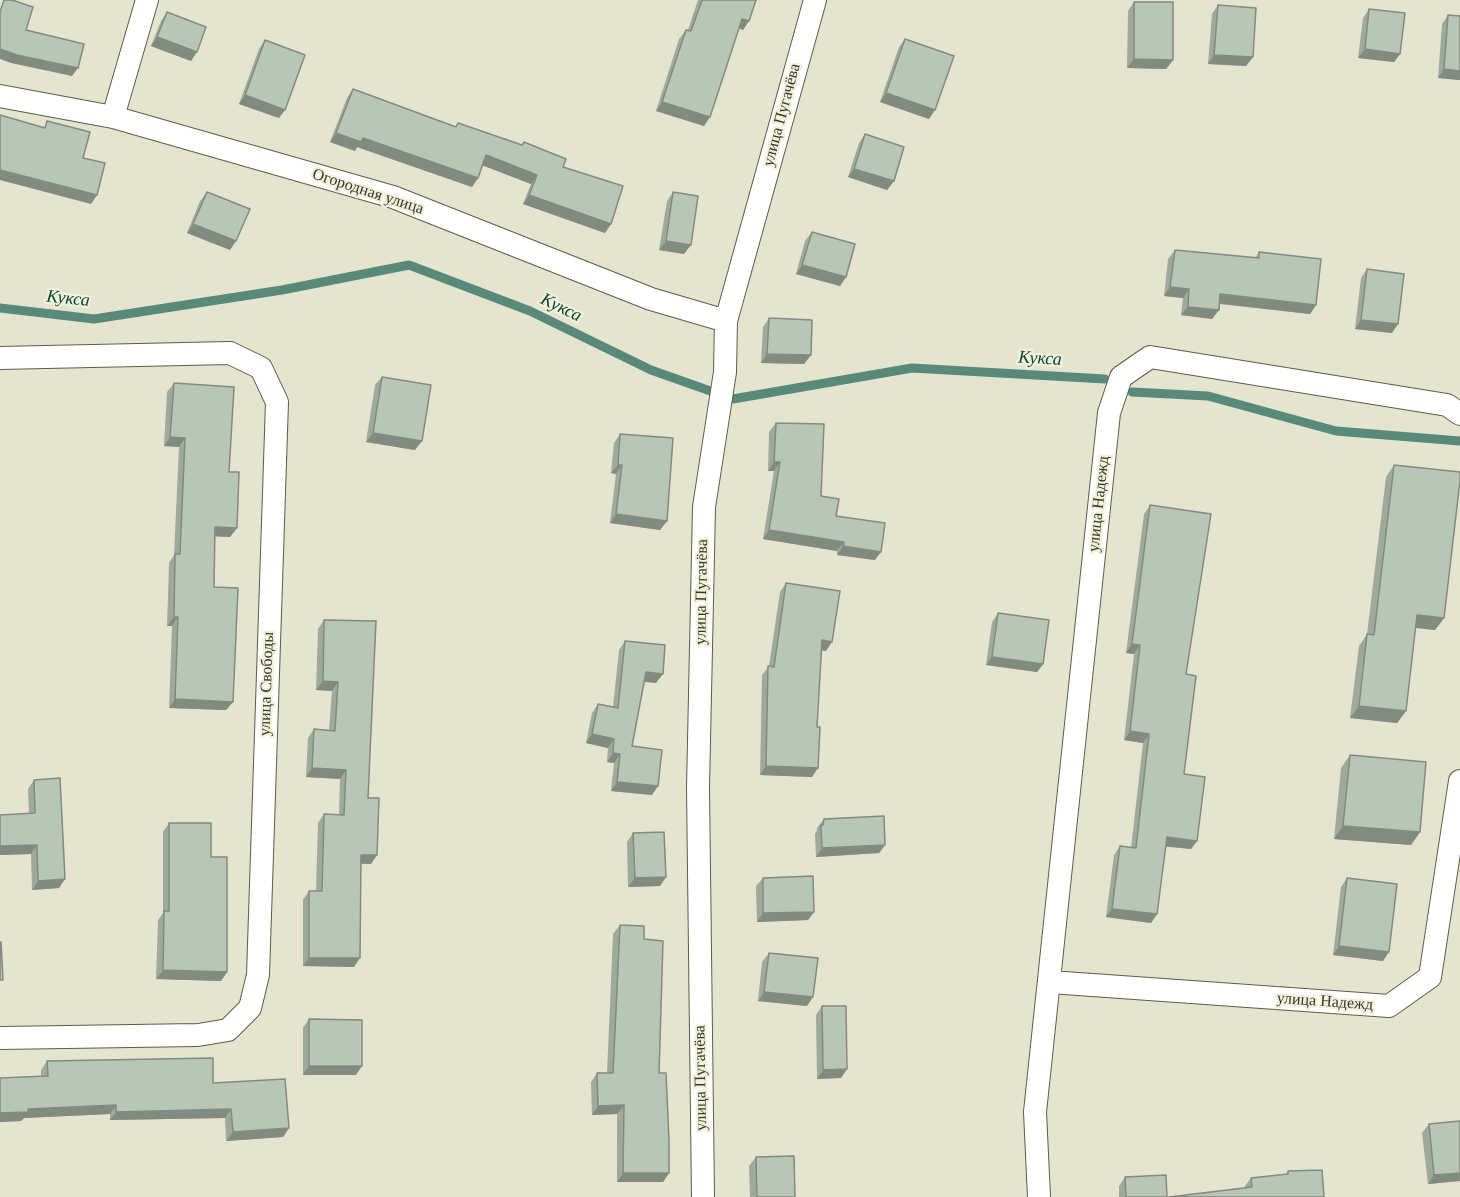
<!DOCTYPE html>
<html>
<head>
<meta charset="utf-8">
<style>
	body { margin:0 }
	canvas { display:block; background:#e5e4ce }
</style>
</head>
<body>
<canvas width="1460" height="1197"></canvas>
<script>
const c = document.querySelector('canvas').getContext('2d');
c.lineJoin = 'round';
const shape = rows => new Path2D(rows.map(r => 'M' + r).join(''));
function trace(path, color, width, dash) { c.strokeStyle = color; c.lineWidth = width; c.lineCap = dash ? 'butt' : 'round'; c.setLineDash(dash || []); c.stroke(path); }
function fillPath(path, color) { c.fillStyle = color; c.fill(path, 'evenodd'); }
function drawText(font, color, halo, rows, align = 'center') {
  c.font = font + ' "Times New Roman",serif'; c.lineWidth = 4.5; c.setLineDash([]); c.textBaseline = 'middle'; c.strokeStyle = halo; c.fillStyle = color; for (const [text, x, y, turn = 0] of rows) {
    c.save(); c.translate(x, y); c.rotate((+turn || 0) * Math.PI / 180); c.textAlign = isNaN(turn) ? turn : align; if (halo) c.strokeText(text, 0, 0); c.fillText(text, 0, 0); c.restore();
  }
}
trace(shape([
	[0,308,94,319,282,290,409,265,530,311,651,370,733,399,912,368,1105,379],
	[1132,392,1208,396,1336,431,1460,441]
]), '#58897a', 9);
const minor = shape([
	[0,96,113,117,393,197,651,299,726,321],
	[113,117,147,0],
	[0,358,230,353,261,368,277,402,258,975,250,1008,228,1030,198,1035,0,1038],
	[1050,982,1389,1006,1430,977,1460,781],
	[703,1197,698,788,704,507,725,372,726,321,815,0],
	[1039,1197,1035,1112,1109,413,1121,377,1150,357,1447,405,1460,414]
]);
trace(minor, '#5c5c49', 24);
trace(minor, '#fff', 22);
fillPath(shape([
	[698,0,756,0,743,30,739,28,704,126,656,111,679,39,686,30,688,30],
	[1134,2,1173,60,1166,69,1127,68,1128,11],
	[1218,5,1253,57,1246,66,1208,64,1212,14],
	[1369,9,1400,54,1394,62,1358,58,1363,18],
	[167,12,191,61,151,46,161,21],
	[1448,15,1460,16,1460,80,1438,78,1442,24],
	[905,39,929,119,880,102,899,47],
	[265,40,279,118,239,104,259,49],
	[353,89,455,127,458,123,521,145,524,142,563,167,611,224,605,233,523,204,531,184,482,165,478,178,472,187,357,147,355,151,330,142,347,98],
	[865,134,894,181,887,190,848,177,859,143],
	[207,192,230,250,187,233,200,201],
	[673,192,684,254,659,250,667,201],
	[812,232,846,277,840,286,796,274,805,241],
	[1175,250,1255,258,1259,252,1316,305,1310,314,1219,304,1219,310,1212,319,1181,315,1183,298,1164,296,1168,259],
	[1367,269,1392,333,1355,329,1361,278],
	[769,318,811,355,804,364,761,363,763,327],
	[382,377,415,450,366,442,375,385],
	[174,383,229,472,237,528,230,537,215,536,214,587,233,702,226,710,169,708,172,626,167,626,169,563,174,555,179,447,164,446,167,392],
	[776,423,821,496,875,560,837,555,837,551,763,539,774,471,768,471,769,432],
	[620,434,667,521,660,530,610,523,616,474,611,473,614,443],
	[1394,465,1444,618,1435,630,1415,628,1406,711,1397,723,1350,718,1359,646,1367,634,1386,477],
	[1150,505,1186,674,1184,774,1197,841,1191,849,1166,846,1157,914,1151,923,1106,917,1114,855,1120,846,1131,848,1143,743,1124,740,1134,654,1126,653,1144,514],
	[786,583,826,651,821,650,817,727,812,777,760,775,762,675,769,666,780,592],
	[998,613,1043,664,1037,672,986,665,992,622],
	[324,620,368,798,371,864,361,864,354,967,303,966,303,900,309,891,316,891,318,823,324,814,339,815,340,779,306,777,308,738,314,729,329,730,332,691,316,690,318,629],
	[625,641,656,683,644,682,632,746,652,795,611,791,614,763,607,762,608,748,586,743,592,713,598,704,613,707,619,650],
	[1350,755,1420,832,1411,845,1334,839,1341,768],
	[34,780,59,888,32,890,31,854,0,855,0,815,29,813,28,789],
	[824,819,885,845,879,853,816,857,815,834,817,830,817,828],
	[169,823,211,857,227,972,221,981,156,979,158,920,163,913,163,832],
	[633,833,666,877,660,886,628,887,627,842],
	[763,878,814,912,808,920,757,922,756,886],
	[1347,878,1383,961,1333,955,1341,887],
	[620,925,644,939,659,1073,669,1173,663,1182,617,1182,617,1114,592,1115,591,1082,597,1073,607,1073,613,934],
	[769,953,807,1006,758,1001,762,962],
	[822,1006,847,1069,841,1078,817,1079,816,1015],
	[309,1019,356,1075,303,1075,303,1028],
	[47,1061,213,1083,289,1128,283,1137,226,1141,225,1118,110,1120,110,1114,24,1118,21,1121,0,1122,0,1078,41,1076,41,1070],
	[1460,1121,1460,1181,1428,1184,1422,1133,1429,1124],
	[756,1157,795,1197,750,1197,749,1166],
	[1288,1171,1324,1197,1245,1188,1245,1186,1251,1178,1286,1174],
	[1125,1177,1167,1197,1119,1197,1119,1186]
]), '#9eab9c');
fillPath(shape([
	[742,19,749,21,743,30,736,27],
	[157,37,197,52,191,61,151,46],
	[0,49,78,68,72,76,11,63,0,59],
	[1365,49,1400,54,1394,62,1358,58],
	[1214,55,1253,57,1246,66,1208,64],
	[1134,59,1173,60,1166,69,1127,68],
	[1444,69,1460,71,1460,80,1438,78],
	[886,93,935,110,929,119,880,102],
	[245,95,285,110,279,118,239,104],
	[662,102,710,117,704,126,656,111],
	[336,133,363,138,478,178,472,187,357,147,355,151,330,142],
	[486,155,537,175,531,184,479,164],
	[854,169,894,181,887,190,848,177],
	[0,170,97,195,91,204,0,180],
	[529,195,611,224,605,233,523,204],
	[193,224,236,241,230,250,187,233],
	[666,241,691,245,684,254,659,250],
	[802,265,846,277,840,286,796,274],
	[1170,287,1189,289,1183,298,1164,296],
	[1220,294,1316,305,1310,314,1214,303],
	[1188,307,1219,310,1212,319,1181,315],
	[1361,320,1398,324,1392,333,1355,329],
	[767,354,811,355,804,364,761,363],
	[373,433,422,441,415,450,366,442],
	[170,437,185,438,179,447,164,446],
	[774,462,780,462,774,471,768,471],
	[618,465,622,465,616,474,611,473],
	[616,514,667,521,660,530,610,523],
	[215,527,237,528,230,537,209,536],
	[769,530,844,542,837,551,763,539],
	[843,546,881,552,875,560,837,555],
	[1417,615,1444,618,1435,630,1409,627],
	[174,617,178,617,172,626,167,626],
	[822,640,832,642,826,651,815,649],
	[1132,644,1140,645,1134,654,1126,653],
	[992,657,1043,664,1037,672,986,665],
	[646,672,663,674,656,683,640,681],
	[323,681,338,682,332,691,316,690],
	[175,699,233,702,226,710,169,708],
	[1359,706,1406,711,1397,723,1350,718],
	[1130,731,1149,734,1143,743,1124,740],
	[592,734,614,739,608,748,586,743],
	[613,753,620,754,614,763,607,762],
	[766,766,818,768,812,777,760,775],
	[312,768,346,770,340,779,306,777],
	[617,782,658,786,652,795,611,791],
	[1343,826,1420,832,1411,845,1334,839],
	[1167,837,1197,841,1191,849,1161,846],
	[37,845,31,854,0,855,0,846],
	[885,845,879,853,816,857,822,848],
	[361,855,377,855,371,864,355,863],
	[666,877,660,886,628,887,635,878],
	[65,879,59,888,32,890,38,881],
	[1112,909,1157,914,1151,923,1106,917],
	[814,912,808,920,757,922,763,913],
	[1339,946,1389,952,1383,961,1333,955],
	[309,958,360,958,354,967,303,966],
	[163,970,227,972,221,981,156,979],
	[764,992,813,997,807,1006,758,1001],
	[309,1066,362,1066,356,1075,303,1075],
	[847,1069,841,1078,817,1079,823,1070],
	[116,1105,110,1114,24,1118,21,1121,0,1122,0,1113,28,1109],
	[624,1105,617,1114,592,1115,598,1106],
	[231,1109,225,1118,110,1120,116,1112],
	[289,1128,283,1137,226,1141,233,1132],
	[623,1173,669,1173,663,1182,617,1182],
	[1460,1173,1460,1181,1428,1184,1434,1175]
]), '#818b7f');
const building = shape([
	[4,0,12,0,33,7,26,30,84,44,78,68,17,55,0,49,0,12,4,0],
	[702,0,756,0,749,21,742,19,710,117,662,102,686,30,691,31,702,0],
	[1134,2,1173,2,1173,60,1134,59,1134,2],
	[1218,5,1256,8,1253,57,1214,55,1218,5],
	[1369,9,1405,13,1400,54,1365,49,1369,9],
	[167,12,206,27,197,52,157,37,167,12],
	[1448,15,1460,16,1460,71,1444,69,1448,15],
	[905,39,954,56,935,110,886,93,905,39],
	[265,40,305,55,285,110,245,95,265,40],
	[353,89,456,127,458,123,522,145,524,142,566,159,563,167,623,186,611,224,529,195,537,175,486,155,478,178,363,138,361,142,336,133,353,89],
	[0,115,45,128,47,121,90,132,83,158,105,163,97,195,0,170,0,115],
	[865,134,904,147,894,181,854,169,865,134],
	[207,192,250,209,236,241,193,224,207,192],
	[673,192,698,196,691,245,666,241,673,192],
	[812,232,855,244,846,277,802,265,812,232],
	[1175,250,1259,258,1259,252,1321,259,1316,305,1220,294,1219,310,1188,307,1189,289,1170,287,1175,250],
	[1367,269,1404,274,1398,324,1361,320,1367,269],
	[769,318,812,320,811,355,767,354,769,318],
	[382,377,431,385,422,441,373,433,382,377],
	[174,383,234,387,229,472,239,472,237,528,215,527,214,587,238,588,233,702,175,699,178,617,174,617,175,554,180,554,185,438,170,437,174,383],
	[776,423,824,424,821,496,839,499,836,516,885,523,881,552,843,546,844,542,769,530,780,462,774,462,776,423],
	[620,434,673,438,667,521,616,514,622,465,618,465,620,434],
	[1394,465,1460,472,1460,481,1444,618,1417,615,1406,711,1359,706,1367,634,1374,635,1394,465],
	[1150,505,1211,514,1186,674,1196,676,1184,774,1205,777,1197,841,1167,837,1157,914,1112,909,1120,846,1136,848,1149,734,1130,731,1140,645,1132,644,1150,505],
	[786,583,840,591,832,642,822,640,817,727,820,727,818,768,766,766,768,666,774,667,786,583],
	[998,613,1049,620,1043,664,992,657,998,613],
	[324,620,376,621,368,798,379,798,377,855,361,855,360,958,309,958,309,891,322,891,324,814,344,815,346,770,312,768,314,729,335,731,338,682,323,681,324,620],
	[625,641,665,645,663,674,646,672,632,746,662,750,658,786,617,782,620,754,613,753,614,739,592,734,598,704,618,708,625,641],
	[1350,755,1426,762,1420,832,1343,826,1350,755],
	[60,778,65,879,38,881,37,845,0,846,0,815,35,813,34,780,60,778],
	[884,816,885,845,822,848,821,825,823,825,824,819,884,816],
	[169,823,211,823,211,857,227,857,227,972,163,970,164,911,169,911,169,823],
	[664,832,666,877,635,878,633,833,664,832],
	[813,876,814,912,763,913,763,878,813,876],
	[1347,878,1397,884,1389,952,1339,946,1347,878],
	[620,925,644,926,644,939,663,941,659,1073,666,1073,669,1140,669,1173,623,1173,624,1105,598,1106,597,1073,613,1073,620,925],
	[0,942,1,942,3,980,0,980,0,942],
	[769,953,818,958,813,997,764,992,769,953],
	[822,1006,846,1006,847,1069,823,1070,822,1006],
	[309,1019,362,1020,362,1066,309,1066,309,1019],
	[213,1058,213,1083,285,1079,289,1128,233,1132,231,1109,116,1112,116,1105,28,1109,28,1112,0,1113,0,1078,48,1076,47,1061,213,1058],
	[1460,1121,1460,1173,1434,1175,1429,1124,1460,1121],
	[794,1156,795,1197,757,1197,756,1157,794,1156],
	[1322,1170,1324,1197,1169,1197,1252,1187,1251,1178,1288,1174,1288,1171,1322,1170],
	[1166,1175,1167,1197,1126,1197,1125,1177,1166,1175]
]);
fillPath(building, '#b8c7b5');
trace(building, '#818b7f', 1.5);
drawText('16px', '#36362e', '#f2f2db', [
	["улица Пугачёва",782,115,-75],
	["Огородная улица",368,192,18],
	["улица Надежд",1099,504,-84],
	["улица Пугачёва",702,592,-89],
	["улица Свободы",267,684,-88],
	["улица Надежд",1325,1002,4],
	["улица Пугачёва",701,1078,-91]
]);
drawText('italic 18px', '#05463a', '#f2f2db', [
	["Кукса",68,299,6],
	["Кукса",561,308,26],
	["Кукса",1040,359,3]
]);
</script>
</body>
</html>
